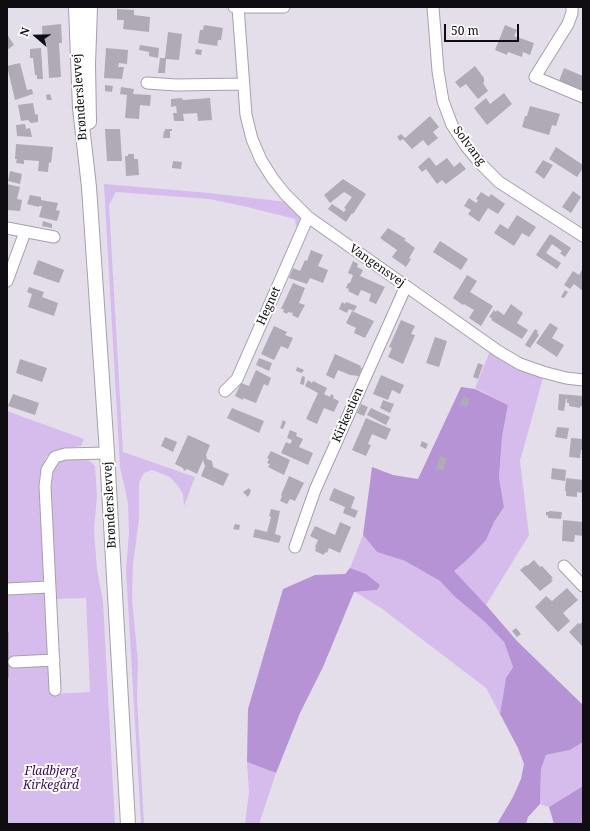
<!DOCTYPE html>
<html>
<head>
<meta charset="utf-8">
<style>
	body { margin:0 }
	#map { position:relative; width:590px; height:831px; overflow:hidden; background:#e4deeb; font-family:"Noto Serif",serif }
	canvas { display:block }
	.frame { position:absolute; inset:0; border:8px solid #0f0d11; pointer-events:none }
	.north { position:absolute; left:16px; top:16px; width:40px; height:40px; -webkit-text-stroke:3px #fff; paint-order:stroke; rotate:290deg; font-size:11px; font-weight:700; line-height:16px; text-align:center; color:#0f0d11 }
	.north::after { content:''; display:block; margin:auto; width:14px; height:18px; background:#0f0d11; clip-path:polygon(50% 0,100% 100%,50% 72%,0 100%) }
	.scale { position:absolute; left:444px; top:24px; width:75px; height:18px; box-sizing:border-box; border:2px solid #0f0d11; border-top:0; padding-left:5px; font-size:12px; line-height:14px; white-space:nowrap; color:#0f0d11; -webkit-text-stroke:3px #fff; paint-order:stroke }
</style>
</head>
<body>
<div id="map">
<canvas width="590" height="831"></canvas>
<div class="frame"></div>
<div class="north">N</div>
<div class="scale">50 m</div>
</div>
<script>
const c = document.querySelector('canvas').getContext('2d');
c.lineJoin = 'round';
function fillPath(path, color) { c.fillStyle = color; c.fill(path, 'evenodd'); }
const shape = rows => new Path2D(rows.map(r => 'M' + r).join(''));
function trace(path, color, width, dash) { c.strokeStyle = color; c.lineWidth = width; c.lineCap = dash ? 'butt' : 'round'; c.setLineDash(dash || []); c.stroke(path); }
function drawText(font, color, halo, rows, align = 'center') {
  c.font = font + ' "Noto Serif",serif'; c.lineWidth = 4; c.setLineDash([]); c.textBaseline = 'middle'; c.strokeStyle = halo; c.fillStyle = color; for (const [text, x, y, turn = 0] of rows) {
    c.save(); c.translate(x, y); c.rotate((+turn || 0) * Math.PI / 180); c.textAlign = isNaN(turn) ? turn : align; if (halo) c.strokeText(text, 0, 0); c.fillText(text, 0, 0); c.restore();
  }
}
fillPath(shape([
	[104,184,209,193,287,202,302,216,296,227,295,219,243,206,209,199,116,192,109,205,123,452,195,477,184,506,183,494,178,486,170,477,152,470,144,473,139,482,139,520,133,564,132,599,138,661,137,699,144,824,141,824,126,571,129,533,128,503,120,467],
	[490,351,518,367,543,378,520,461,529,535,486,605,453,571,469,558,504,507,499,478,502,437,508,405,475,388],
	[7,411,84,439,81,446,59,449,46,457,39,478,52,694,90,692,86,598,55,599,49,487,51,470,58,461,65,458,83,459,90,461,95,466,97,496,94,530,97,569,103,602,115,824,7,824],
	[363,535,377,552,405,561,440,581,455,597,485,622,504,642,513,667,506,678,500,714,486,688,381,608,355,592,377,590,350,568],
	[583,742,583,786,549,807,540,804,541,769,546,755,570,750],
	[247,762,276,773,259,824,245,824,249,792]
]), '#d6bced');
fillPath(shape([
	[461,387,475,389,508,405,502,437,499,478,504,507,494,522,486,540,469,558,454,571,486,605,517,641,583,705,583,742,570,750,546,755,541,769,540,804,528,817,526,824,497,824,513,797,521,779,524,764,518,748,500,714,506,678,513,667,504,642,485,622,455,597,440,581,405,561,377,552,363,535,372,467,393,475,418,479],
	[350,568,366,574,380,585,377,590,354,592,323,667,300,713,276,773,247,762,248,709,283,589,315,575,345,574],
	[583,786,583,824,554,824,549,807]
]), '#b693d4');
fillPath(shape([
	[117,9,134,10,134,15,150,17,149,32,123,29,124,20,117,20],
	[61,24,62,43,59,43,61,77,49,78,47,44,43,45,42,26],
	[204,25,223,28,221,40,218,40,217,46,198,43,200,30,203,30],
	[505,25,517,30,514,36,534,43,530,55,523,52,522,57,508,52,507,55,495,50],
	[168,32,182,34,179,60,166,59,165,73,158,73,160,58,165,58],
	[7,34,14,45,7,50],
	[140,45,159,48,158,58,149,56,149,52,139,50],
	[41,48,43,79,37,79,37,75,35,75,33,58,30,58,30,49],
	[106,48,128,50,127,64,119,63,118,67,124,67,122,79,104,78],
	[196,49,202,50,201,55,195,54],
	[20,63,27,90,32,89,33,94,15,100,7,66],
	[475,66,484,78,484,82,483,83,488,91,478,99,466,84,460,88,455,82],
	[564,68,583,76,583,91,559,81],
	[105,85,113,86,112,92,105,91],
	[121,87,134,89,133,94,151,95,150,106,140,105,139,119,125,118,127,95,120,94],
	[504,93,512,104,487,125,474,108,486,98,490,104],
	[50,94,52,100,47,100,46,95],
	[182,98,183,100,210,98,212,120,198,121,197,113,183,114,184,121,174,121,173,113,177,113,176,106,171,107,171,99],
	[33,103,35,114,38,115,38,122,31,123,28,120,21,121,18,105],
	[530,106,560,114,556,126,552,125,549,135,522,127,525,116,527,116],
	[430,116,439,127,433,132,438,138,428,146,423,140,412,149,403,139,400,141,397,137,401,134,405,138],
	[25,124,26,129,30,128,32,137,17,136,16,125],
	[105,129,120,129,122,161,107,161],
	[165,129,172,129,172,131,170,131,170,138,163,138,164,131,165,131],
	[16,144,53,147,51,163,49,162,48,172,38,171,39,161,24,160,24,164,16,163,17,159,15,159],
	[556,147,583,165,583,168,577,177,549,159],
	[128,154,134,154,134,159,138,159,139,175,126,176,125,156,128,156],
	[429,157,436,166,447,158,454,167,460,162,466,169,446,184,442,180,437,184,426,169,422,172,418,167],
	[543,160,553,165,544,179,535,172],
	[173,161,182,162,181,169,172,168],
	[10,171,22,174,20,184,8,181],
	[343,179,366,194,353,214,352,213,346,222,328,209,332,204,344,212,346,209,344,208,352,197,344,192,330,203,324,195],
	[7,184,20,187,17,199,22,200,20,211,7,210],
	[573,191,581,197,571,213,562,207],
	[481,192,489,197,491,194,505,204,498,214,488,208,479,222,468,214,471,210,464,206,469,198,476,203,478,200,476,199],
	[30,195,41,197,41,200,58,203,56,210,60,211,57,221,39,217,42,206,39,206,39,207,27,204],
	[517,215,536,227,529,237,522,233,514,246,494,233,500,224,508,229],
	[43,221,52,224,52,228,42,226],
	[388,228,406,239,404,240,415,248,409,258,411,259,406,267,392,257,397,250,380,238],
	[550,234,571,248,565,257,560,253,562,251,552,244,546,253,561,263,557,269,536,255],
	[440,241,468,259,461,270,433,252],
	[311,250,323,255,318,266,328,270,323,283,310,278,307,284,289,278,293,268,300,271,305,260,307,261],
	[38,260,64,270,59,283,33,274],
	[353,261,358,264,357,267,363,270,360,276,385,287,376,304,369,301,371,294,361,290,358,296,348,291,349,289,346,288,348,283,350,283,353,275,348,273],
	[583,268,583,291,574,284,570,289,564,285,573,271,579,275],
	[467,275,477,281,470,292,493,306,481,326,469,318,474,310,464,304,463,305,453,298],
	[293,283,305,288,299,303,305,305,298,318,292,315,293,313,288,312,287,314,283,312,284,309,281,309],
	[29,287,44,292,42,297,58,303,54,316,28,307,32,294,27,292],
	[565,290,568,292,564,298,561,297],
	[342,302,345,304,346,302,357,306,354,311,349,309,347,313,339,309],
	[511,304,523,313,517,323,528,330,522,339,491,320,492,318,489,317,494,310,496,312,497,310,504,315],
	[352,311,374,321,365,338,354,333,356,328,346,323],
	[401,320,415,326,411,334,415,335,403,364,388,357,392,348,389,347],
	[550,323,558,328,552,338,564,345,557,357,536,343],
	[274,326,287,332,285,335,293,338,288,349,281,346,274,360,261,354],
	[535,329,538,331,537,333,539,335,530,348,525,345],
	[435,337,447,341,439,367,426,363],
	[335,354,361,366,360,367,362,368,359,376,350,375,338,370,334,379,326,375],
	[259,358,272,363,269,371,256,365],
	[20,359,47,368,42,382,16,373],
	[478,363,483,365,478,379,473,377],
	[297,367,304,370,302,373,296,371],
	[256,370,271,378,268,386,264,384,256,403,243,398,243,400,235,396,241,383,249,386],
	[381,375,404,385,400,394,392,390,388,400,373,394],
	[302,376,305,377,304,385,300,384],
	[308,380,312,383,313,381,327,388,324,394,330,397,331,394,334,396,333,398,339,401,334,412,324,408,317,424,306,419,318,393,305,386],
	[13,394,39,403,35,415,8,406],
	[559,394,583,396,583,407,580,406,580,408,569,406,569,403,567,403,567,399,566,399,564,411,558,410],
	[464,396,470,399,467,407,460,404],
	[383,400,394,404,390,413,380,408],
	[361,404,368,407,364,416,357,413],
	[232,408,264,421,259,433,227,418],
	[371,408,390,417,386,425,367,415],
	[366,418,391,429,386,440,372,434,368,444,371,445,366,456,352,450],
	[283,420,286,422,283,429,280,428],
	[557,427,569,428,567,439,555,437],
	[290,430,297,433,296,436,303,439,299,447,313,453,308,465,281,453,286,442,290,444,292,440,287,438],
	[188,435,210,445,206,455,207,459,212,461,213,467,229,474,223,486,201,476,205,466,203,460,197,474,187,469,184,471,183,468,175,464],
	[165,437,177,442,173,452,161,446],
	[571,438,583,439,583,450,581,450,580,458,569,457],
	[422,441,428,444,426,449,420,446],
	[271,451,290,460,284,475,268,467,270,464,267,463,269,459,267,458],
	[440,456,447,458,443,471,436,469],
	[552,468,566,470,565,481,551,479],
	[289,476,304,483,295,501,290,499,287,504,280,501,282,496,281,495],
	[566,478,583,480,583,493,577,492,577,497,566,496,566,491,565,491],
	[249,488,251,491,248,497,243,492],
	[334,488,355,497,351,508,358,511,355,518,343,513,345,507,329,500],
	[271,509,280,511,275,534,281,536,279,543,253,537,255,529,267,532,271,517,269,516],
	[549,511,562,512,561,519,548,518,548,516,546,515,546,512,549,512],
	[563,520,583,522,583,536,575,535,574,542,562,541],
	[340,522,351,527,340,553,329,548,327,553,325,552,324,555,315,551,316,548,315,547,318,540,310,536,315,526,335,535],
	[235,524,240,525,239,530,233,529],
	[534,560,540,567,542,566,553,578,551,579,553,581,540,591,520,570,526,565,527,566],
	[567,588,578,600,563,613,570,621,558,632,535,607,546,596,552,601],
	[583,621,582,627,583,647,569,632,578,623,580,624],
	[516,628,521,634,517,637,512,631],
	[7,631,9,632,9,677,7,680]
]), '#b0a9b6');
const minor = shape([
	[234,7,284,7],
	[238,7,246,115,252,139,261,160,273,179,285,194,308,217,498,351,520,364,543,372,566,378,583,380],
	[433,7,438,71,443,101,452,125,466,146,480,163,499,182,583,236],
	[572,7,572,13,568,24,535,77,583,97],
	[147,83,176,85,243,84],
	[7,228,54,237],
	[7,281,25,232],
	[225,391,237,379,308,217],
	[295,547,315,490,406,286],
	[564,566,583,586],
	[7,589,49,587],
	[14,662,54,660],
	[55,690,45,486,47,470,55,457,65,454,107,453]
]);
const major = shape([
	[76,7,80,108,89,187,107,453,128,824],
	[89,122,88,64,90,7]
]);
trace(minor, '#a6a0ac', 13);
trace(major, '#a6a0ac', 16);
trace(minor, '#fff', 11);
trace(major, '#fff', 14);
drawText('12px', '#0f0d11', '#fff', [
	["Brønderslevvej",80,97,-94],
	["Solvang",469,146,53],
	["Vangensvej",377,266,35],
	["Hegnet",269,306,-66],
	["Kirkestien",348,415,-66],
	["Brønderslevvej",110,505,-93]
]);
drawText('italic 12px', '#3b0958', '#fff', [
	["Fladbjerg",51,772],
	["Kirkegård",51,786]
]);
</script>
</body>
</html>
